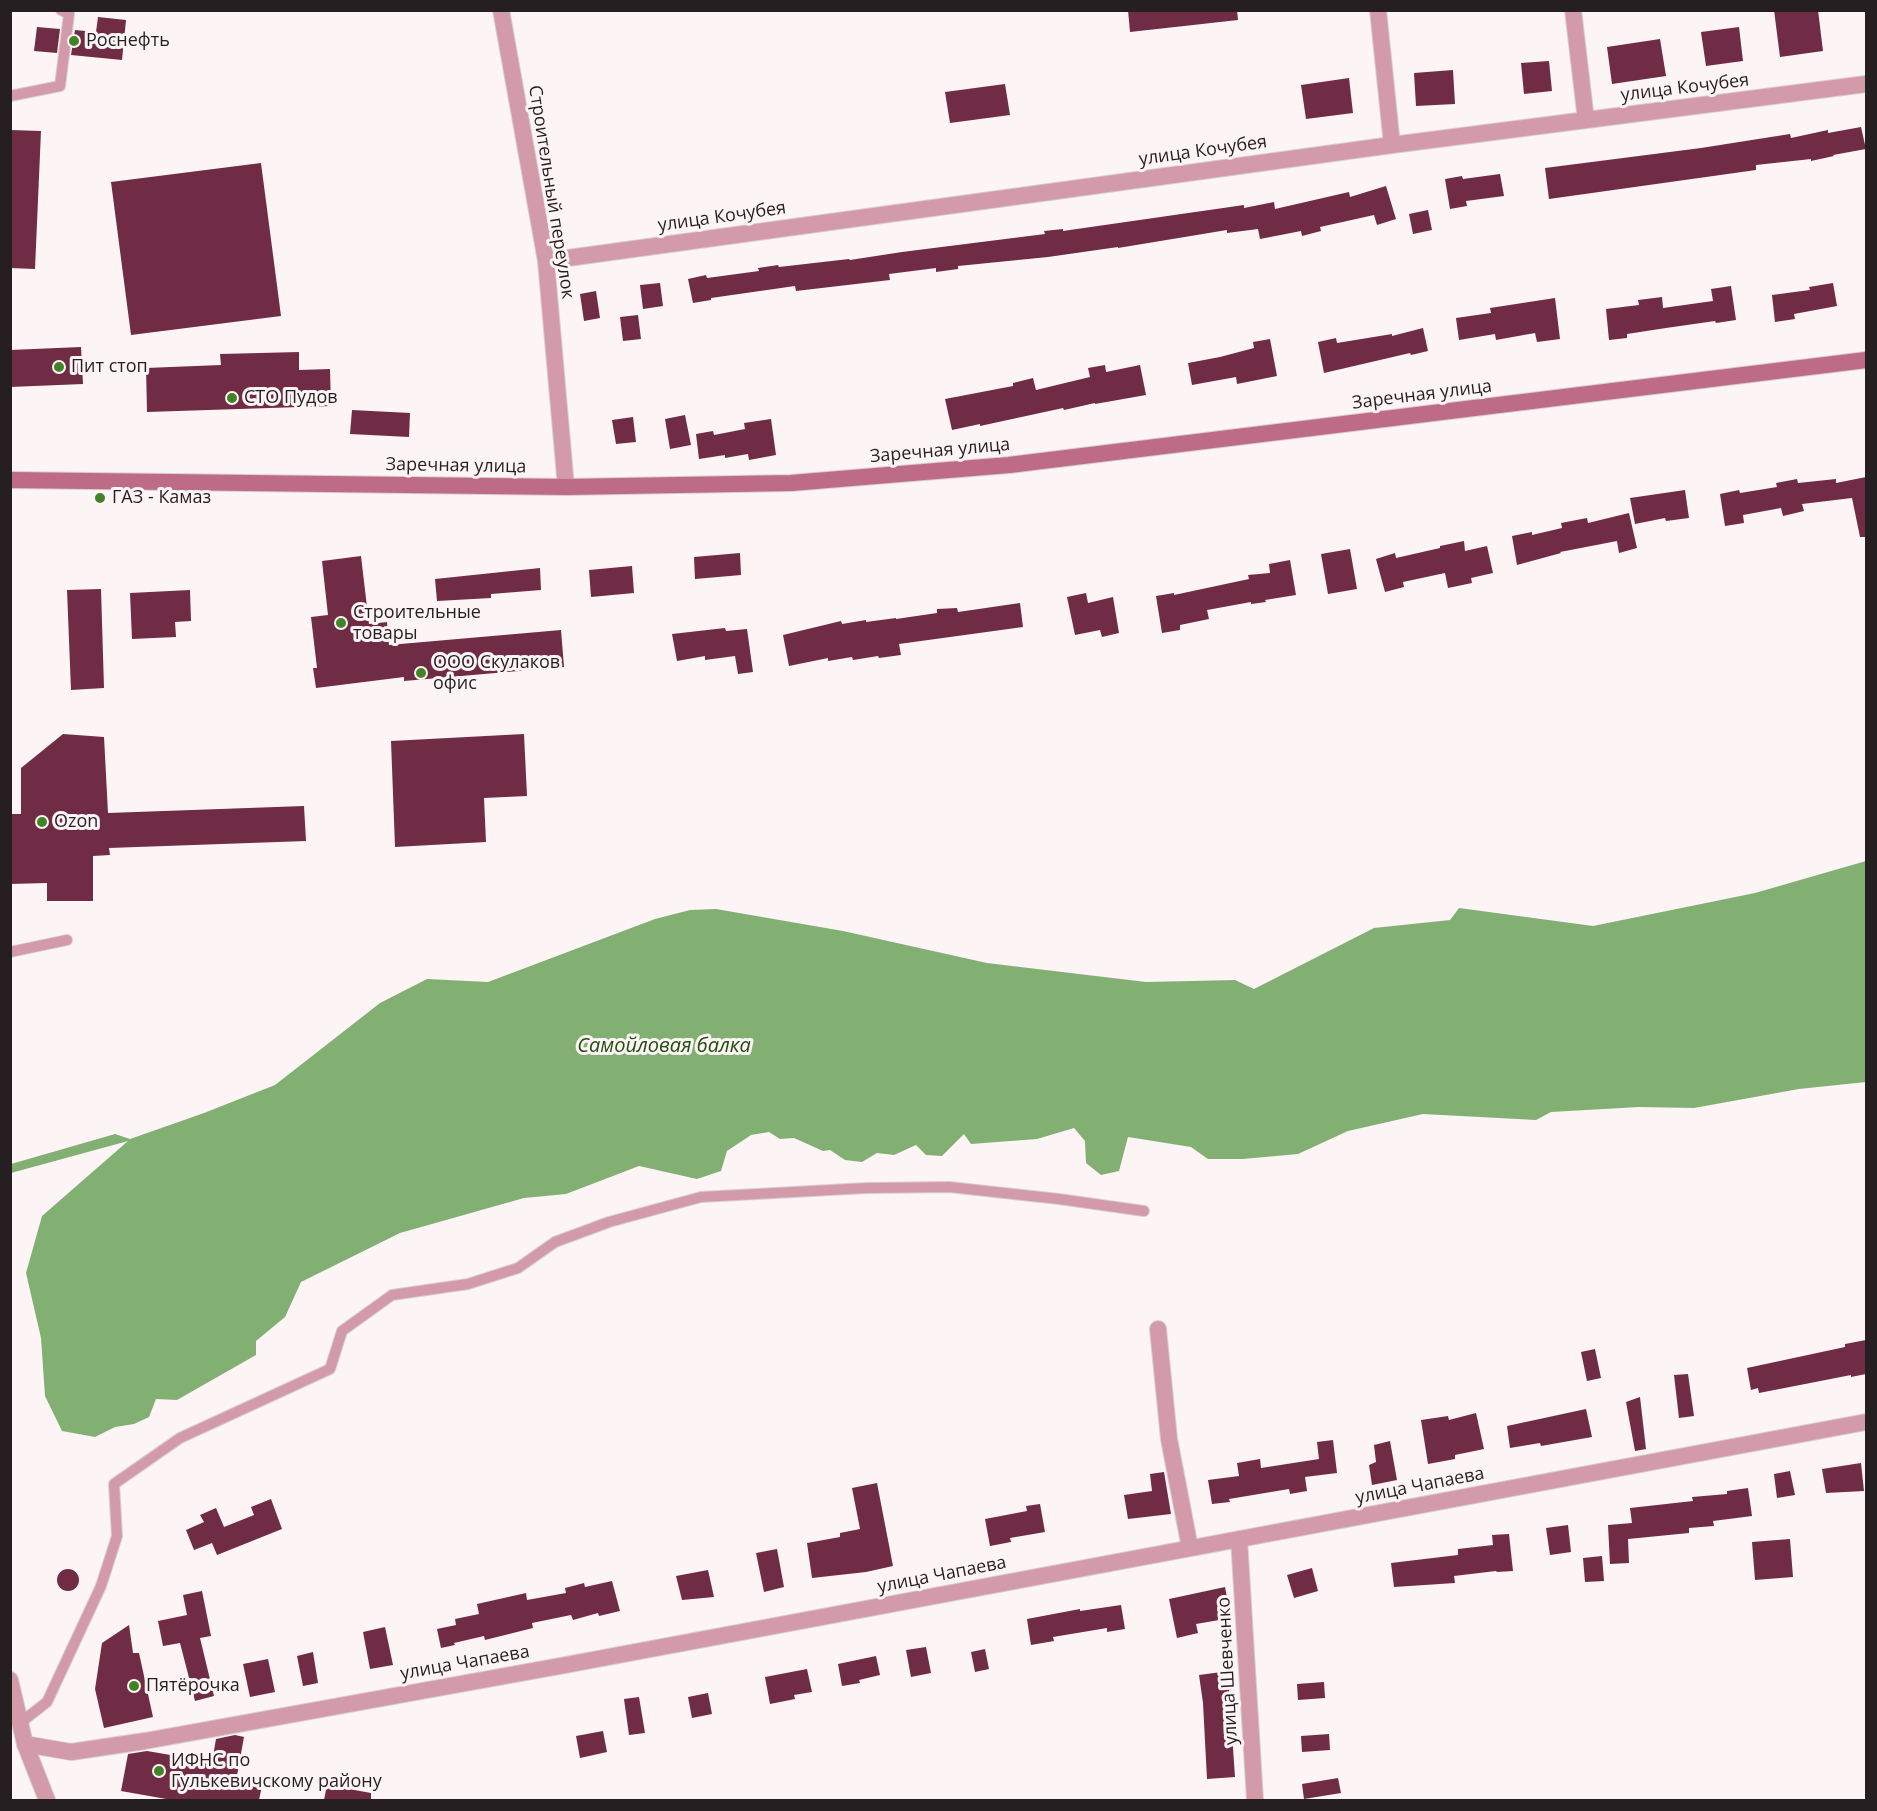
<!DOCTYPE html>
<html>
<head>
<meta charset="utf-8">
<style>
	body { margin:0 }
	#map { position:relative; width:1877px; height:1811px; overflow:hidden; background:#fdf4f6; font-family:"Open Sans",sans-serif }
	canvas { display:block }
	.frame { position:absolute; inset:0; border:12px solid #261f21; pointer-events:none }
</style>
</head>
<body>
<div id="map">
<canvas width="1877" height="1811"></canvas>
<div class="frame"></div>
</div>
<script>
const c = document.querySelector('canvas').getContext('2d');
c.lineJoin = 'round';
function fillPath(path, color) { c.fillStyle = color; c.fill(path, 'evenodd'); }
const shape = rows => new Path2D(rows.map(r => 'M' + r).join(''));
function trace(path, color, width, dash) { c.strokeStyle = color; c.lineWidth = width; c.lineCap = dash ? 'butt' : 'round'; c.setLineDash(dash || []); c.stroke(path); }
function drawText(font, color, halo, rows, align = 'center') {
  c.font = font + ' "Open Sans",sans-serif'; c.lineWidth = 6; c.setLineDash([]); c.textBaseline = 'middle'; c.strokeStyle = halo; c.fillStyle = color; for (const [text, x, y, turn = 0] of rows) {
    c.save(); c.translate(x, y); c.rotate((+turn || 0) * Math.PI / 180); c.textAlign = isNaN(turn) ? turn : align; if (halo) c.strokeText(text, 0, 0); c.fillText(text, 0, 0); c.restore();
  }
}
fillPath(shape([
	[1866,861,1866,1082,1799,1089,1694,1108,1639,1107,1551,1112,1536,1120,1423,1114,1348,1131,1298,1154,1243,1159,1208,1159,1191,1147,1128,1137,1119,1171,1101,1175,1086,1163,1085,1141,1074,1128,1037,1139,971,1144,964,1134,942,1156,926,1155,916,1145,894,1155,877,1153,862,1162,845,1160,830,1150,823,1151,794,1138,780,1139,769,1132,751,1135,727,1151,721,1171,697,1179,639,1166,566,1194,524,1198,400,1233,301,1282,285,1317,256,1341,256,1355,177,1400,156,1399,149,1417,134,1424,115,1427,95,1437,62,1431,45,1396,41,1338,26,1273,42,1216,128,1141,11,1173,11,1164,115,1134,130,1139,204,1113,275,1085,380,1003,427,979,488,982,655,919,690,910,716,909,843,931,987,963,1146,982,1235,980,1254,989,1374,928,1450,920,1459,908,1593,926,1755,893]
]), '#82b073');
fillPath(shape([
	[1128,10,1237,10,1238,20,1130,32],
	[1774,10,1818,10,1823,51,1780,57],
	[98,17,126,20,122,60,71,55,75,30,96,32],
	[37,27,60,29,57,53,34,51],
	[1739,27,1743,61,1706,66,1701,32],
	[1660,39,1666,76,1612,84,1607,47],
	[1549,61,1552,91,1524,94,1521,63],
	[1453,70,1455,104,1416,106,1414,73],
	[1349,78,1353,113,1306,119,1301,85],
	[1005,84,1010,115,950,123,945,92],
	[1861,127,1866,149,1833,155,1834,156,1811,161,1811,159,1756,165,1756,170,1549,199,1545,168,1701,148,1790,134,1791,138,1828,130,1828,133],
	[10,130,41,131,35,269,10,268],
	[261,163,281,316,131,335,111,182],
	[1500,174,1504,196,1466,201,1467,206,1450,209,1445,179,1462,176,1463,179],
	[1386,186,1396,219,1377,225,1374,215,1320,227,1321,231,1302,236,1301,231,1260,239,1258,229,1227,233,1227,230,1118,248,1118,247,1048,257,958,266,958,269,936,272,936,268,889,274,890,280,796,291,795,286,711,298,711,300,693,303,688,279,706,275,707,278,759,271,758,268,778,265,779,267,849,259,850,260,902,252,1045,234,1044,231,1063,229,1063,231,1244,205,1244,208,1274,202,1275,209,1349,192,1350,197],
	[1428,210,1432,230,1413,234,1409,214],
	[660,283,663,306,643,309,640,285],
	[1833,283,1837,306,1794,314,1795,319,1775,322,1772,295,1810,290,1809,287],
	[1731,286,1736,320,1716,323,1715,321,1666,328,1627,334,1627,338,1609,340,1606,309,1639,305,1638,300,1662,297,1663,308,1713,301,1711,289],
	[596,291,600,318,584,321,580,294],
	[1555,298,1560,339,1537,342,1535,333,1496,340,1495,334,1459,340,1456,318,1491,313,1490,308],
	[638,315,641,339,623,341,620,317],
	[1423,328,1428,351,1411,355,1410,353,1324,373,1318,342,1336,338,1337,343,1392,334,1392,336],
	[1270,339,1277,376,1237,384,1236,377,1192,385,1188,363,1220,357,1254,348,1253,342],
	[81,347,83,384,10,387,10,350],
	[299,352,299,370,330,369,331,406,147,412,146,368,221,365,220,354],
	[1105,365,1106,372,1140,365,1146,395,1095,404,1095,403,1064,410,1063,408,980,426,980,424,952,430,945,399,1013,386,1013,383,1033,378,1036,390,1090,377,1088,368],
	[352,410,410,413,409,437,350,434],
	[685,415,691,445,670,449,665,419],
	[633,417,636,442,616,444,612,420],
	[771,419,776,455,749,460,748,454,725,458,725,455,699,459,696,434,713,431,714,435,745,429,744,423],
	[1866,477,1866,537,1860,537,1852,498,1802,504,1804,511,1783,516,1781,508,1743,515,1744,523,1725,526,1720,494,1739,490,1740,493,1777,487,1776,483,1797,479,1798,483,1836,479,1836,483],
	[1685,490,1689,518,1666,521,1665,518,1635,524,1630,498],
	[1629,513,1637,548,1619,553,1617,541,1560,552,1561,553,1517,565,1512,536,1532,532,1532,535,1562,528,1561,523,1587,518,1588,523],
	[1464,541,1465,551,1487,546,1493,573,1471,578,1472,583,1448,588,1445,573,1403,582,1404,587,1385,592,1376,559,1395,553,1396,558,1440,548,1440,546],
	[1350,549,1357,589,1328,594,1321,554],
	[740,553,741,575,695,579,694,557],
	[361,556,369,624,387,622,389,645,561,630,564,667,404,681,404,677,316,688,313,668,317,668,311,617,328,615,322,561],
	[1290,560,1296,595,1265,600,1266,602,1251,604,1251,602,1207,610,1209,619,1180,625,1180,630,1162,633,1156,596,1174,593,1174,595,1249,579,1248,575,1270,573,1269,564],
	[632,566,634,593,591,597,589,570],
	[540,568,541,590,491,594,491,598,437,601,435,579],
	[101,589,104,688,71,690,67,590],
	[190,590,191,621,175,622,176,637,132,639,130,593],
	[1086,593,1088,603,1113,597,1119,633,1102,637,1100,630,1075,635,1067,597],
	[1020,603,1023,627,899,644,901,655,879,658,878,656,853,660,852,657,828,661,828,658,789,666,783,635,841,621,842,624,866,620,866,622,896,618,896,619,937,613,937,609,957,608,958,612],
	[725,628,726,631,747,629,753,672,738,674,735,656,705,660,705,656,677,661,672,634],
	[63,734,104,737,108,813,304,806,306,841,109,848,110,855,93,856,93,901,47,901,47,883,10,884,10,814,21,814,21,768],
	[524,734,527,796,484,798,486,842,395,847,391,741],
	[1866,1340,1866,1374,1851,1377,1851,1375,1759,1393,1758,1388,1751,1390,1747,1368,1845,1347,1845,1344],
	[1595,1349,1601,1378,1587,1381,1581,1352],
	[1688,1374,1694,1416,1679,1418,1674,1375],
	[1640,1397,1646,1449,1635,1451,1626,1402],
	[1586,1409,1592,1437,1541,1446,1540,1443,1510,1448,1507,1426],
	[1476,1413,1484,1449,1455,1455,1455,1459,1428,1464,1421,1420,1448,1416,1449,1420],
	[1333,1440,1337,1473,1305,1477,1307,1491,1290,1494,1289,1489,1229,1499,1230,1502,1212,1504,1208,1480,1239,1476,1237,1463,1260,1459,1261,1468,1319,1459,1317,1442],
	[1390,1441,1397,1480,1372,1485,1369,1465,1376,1462,1374,1445],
	[1861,1463,1864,1491,1826,1493,1822,1469],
	[1790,1471,1795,1495,1777,1498,1774,1474],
	[1164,1472,1171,1514,1128,1519,1124,1495,1152,1491,1150,1474],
	[877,1483,893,1566,866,1572,812,1578,807,1543,840,1537,840,1533,860,1529,852,1488],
	[1748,1488,1752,1516,1713,1521,1714,1526,1689,1528,1689,1533,1628,1539,1629,1563,1610,1564,1608,1525,1632,1523,1630,1508,1693,1501,1692,1497,1727,1494,1727,1491],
	[271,1499,282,1529,217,1555,212,1543,194,1550,186,1530,204,1522,200,1515,216,1508,224,1527,254,1515,251,1507],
	[1040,1504,1045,1532,1010,1538,1011,1542,990,1546,985,1519,1027,1511,1026,1506],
	[1568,1525,1571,1552,1550,1555,1546,1528],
	[1509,1534,1513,1571,1497,1572,1496,1571,1454,1576,1455,1583,1394,1587,1391,1563,1458,1555,1458,1549,1493,1545,1492,1535],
	[1790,1539,1793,1577,1755,1580,1752,1542],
	[777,1549,784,1587,764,1592,756,1553],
	[1602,1556,1604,1581,1585,1582,1583,1558],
	[1312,1568,1318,1591,1294,1598,1287,1575],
	'57 1580a11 11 0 1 1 22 0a11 11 0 1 1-22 0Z',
	[708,1570,714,1597,682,1600,676,1576],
	[612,1581,620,1611,599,1616,598,1613,573,1620,571,1615,532,1623,533,1628,485,1640,484,1636,454,1643,455,1645,441,1648,437,1629,456,1625,455,1619,479,1614,477,1604,526,1593,527,1600,566,1593,565,1588,584,1583,585,1587],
	[1225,1587,1231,1618,1196,1624,1198,1633,1177,1638,1169,1599],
	[202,1591,211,1636,200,1638,214,1696,195,1701,180,1643,163,1646,158,1621,187,1615,183,1595],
	[1121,1605,1125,1629,1107,1632,1107,1628,1053,1637,1054,1641,1031,1645,1027,1619,1080,1609,1080,1611],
	[129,1625,133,1653,139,1653,153,1717,104,1728,95,1689,102,1643],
	[385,1627,393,1665,370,1669,363,1632],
	[926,1647,931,1673,911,1677,906,1650],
	[985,1649,989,1669,975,1672,971,1652],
	[313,1652,318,1683,303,1686,297,1656],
	[876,1656,880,1675,859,1680,860,1683,842,1686,838,1664],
	[268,1659,275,1692,250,1697,243,1664],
	[807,1669,812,1692,794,1695,795,1699,770,1704,765,1677],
	[1229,1671,1231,1690,1229,1690,1235,1777,1207,1779,1203,1703,1199,1675],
	[1324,1682,1325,1698,1298,1700,1297,1684],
	[708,1693,712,1714,692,1718,688,1697],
	[639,1697,645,1733,629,1735,624,1699],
	[603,1731,607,1752,580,1758,576,1736],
	[1329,1734,1330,1750,1302,1752,1301,1736],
	[235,1735,244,1737,236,1781,262,1786,259,1800,172,1800,121,1791,128,1754,147,1751,212,1762,216,1739],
	[1338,1778,1341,1793,1304,1799,1302,1784],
	[327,1785,371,1793,371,1800,324,1800]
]), '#702c45');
const service = shape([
	[10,96,60,86,69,14,61,10],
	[10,952,67,940],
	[20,1723,47,1702,101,1586,117,1536,114,1484,180,1438,330,1369,342,1331,392,1295,468,1284,518,1268,555,1242,609,1222,701,1197,867,1188,949,1187,1059,1199,1144,1211]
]);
const minor = shape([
	[501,10,546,261,566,487],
	[1378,10,1392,145],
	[1573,10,1586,120],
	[546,261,1392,145,1866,84],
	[1158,1329,1169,1439,1190,1548],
	[1239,1539,1255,1800],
	[25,1744,71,1752,145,1741,560,1666,1866,1422]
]);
const tertiary = shape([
	[10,1680,25,1744,47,1800]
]);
const secondary = shape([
	[10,480,566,487,791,483,1009,465,1866,360]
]);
trace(service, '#d6ced0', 12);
trace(minor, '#d6ced0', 18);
trace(tertiary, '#d6ced0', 18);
trace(secondary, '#d6ced0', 18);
trace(service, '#d39aaa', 10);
trace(minor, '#d39aaa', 16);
trace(tertiary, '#d39aaa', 16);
trace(secondary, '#bd6b86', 16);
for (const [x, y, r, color] of [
	[74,41,6,"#408427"],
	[59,367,6,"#408427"],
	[232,398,6,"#408427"],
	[100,498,6,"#408427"],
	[341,623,6,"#408427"],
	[421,673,6,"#408427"],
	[42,822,6,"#408427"],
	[134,1686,6,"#408427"],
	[159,1771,6,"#408427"]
]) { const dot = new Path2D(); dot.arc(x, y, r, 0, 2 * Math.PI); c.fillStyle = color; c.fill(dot); trace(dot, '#fdf4f6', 2); }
drawText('18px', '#261f21', '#fdf4f6', [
	["Роснефть",86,41],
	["Пит стоп",71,367],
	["СТО Пудов",244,398],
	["ГАЗ - Камаз",112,498],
	["Строительные",353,613],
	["товары",353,634],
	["ООО Скулаков",433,663],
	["офис",433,684],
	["Ozon",54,822],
	["Пятёрочка",146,1686],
	["ИФНС по",171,1761],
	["Гулькевичскому району",171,1782]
], 'left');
drawText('18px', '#261f21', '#fdf4f6', [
	["улица Кочубея",1685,88,-7],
	["улица Кочубея",1203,151,-8],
	["Строительный переулок",551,192,81],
	["улица Кочубея",722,217,-8],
	["Заречная улица",1422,395,-7],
	["Заречная улица",940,451,-5],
	["Заречная улица",456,466,1],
	["улица Чапаева",1420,1486,-11],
	["улица Чапаева",942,1575,-11],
	["улица Чапаева",465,1663,-10],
	["улица Шевченко",1228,1671,-93]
]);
drawText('italic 20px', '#204c0e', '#fdf4f6', [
	["Самойловая балка",664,1046]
]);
</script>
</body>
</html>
